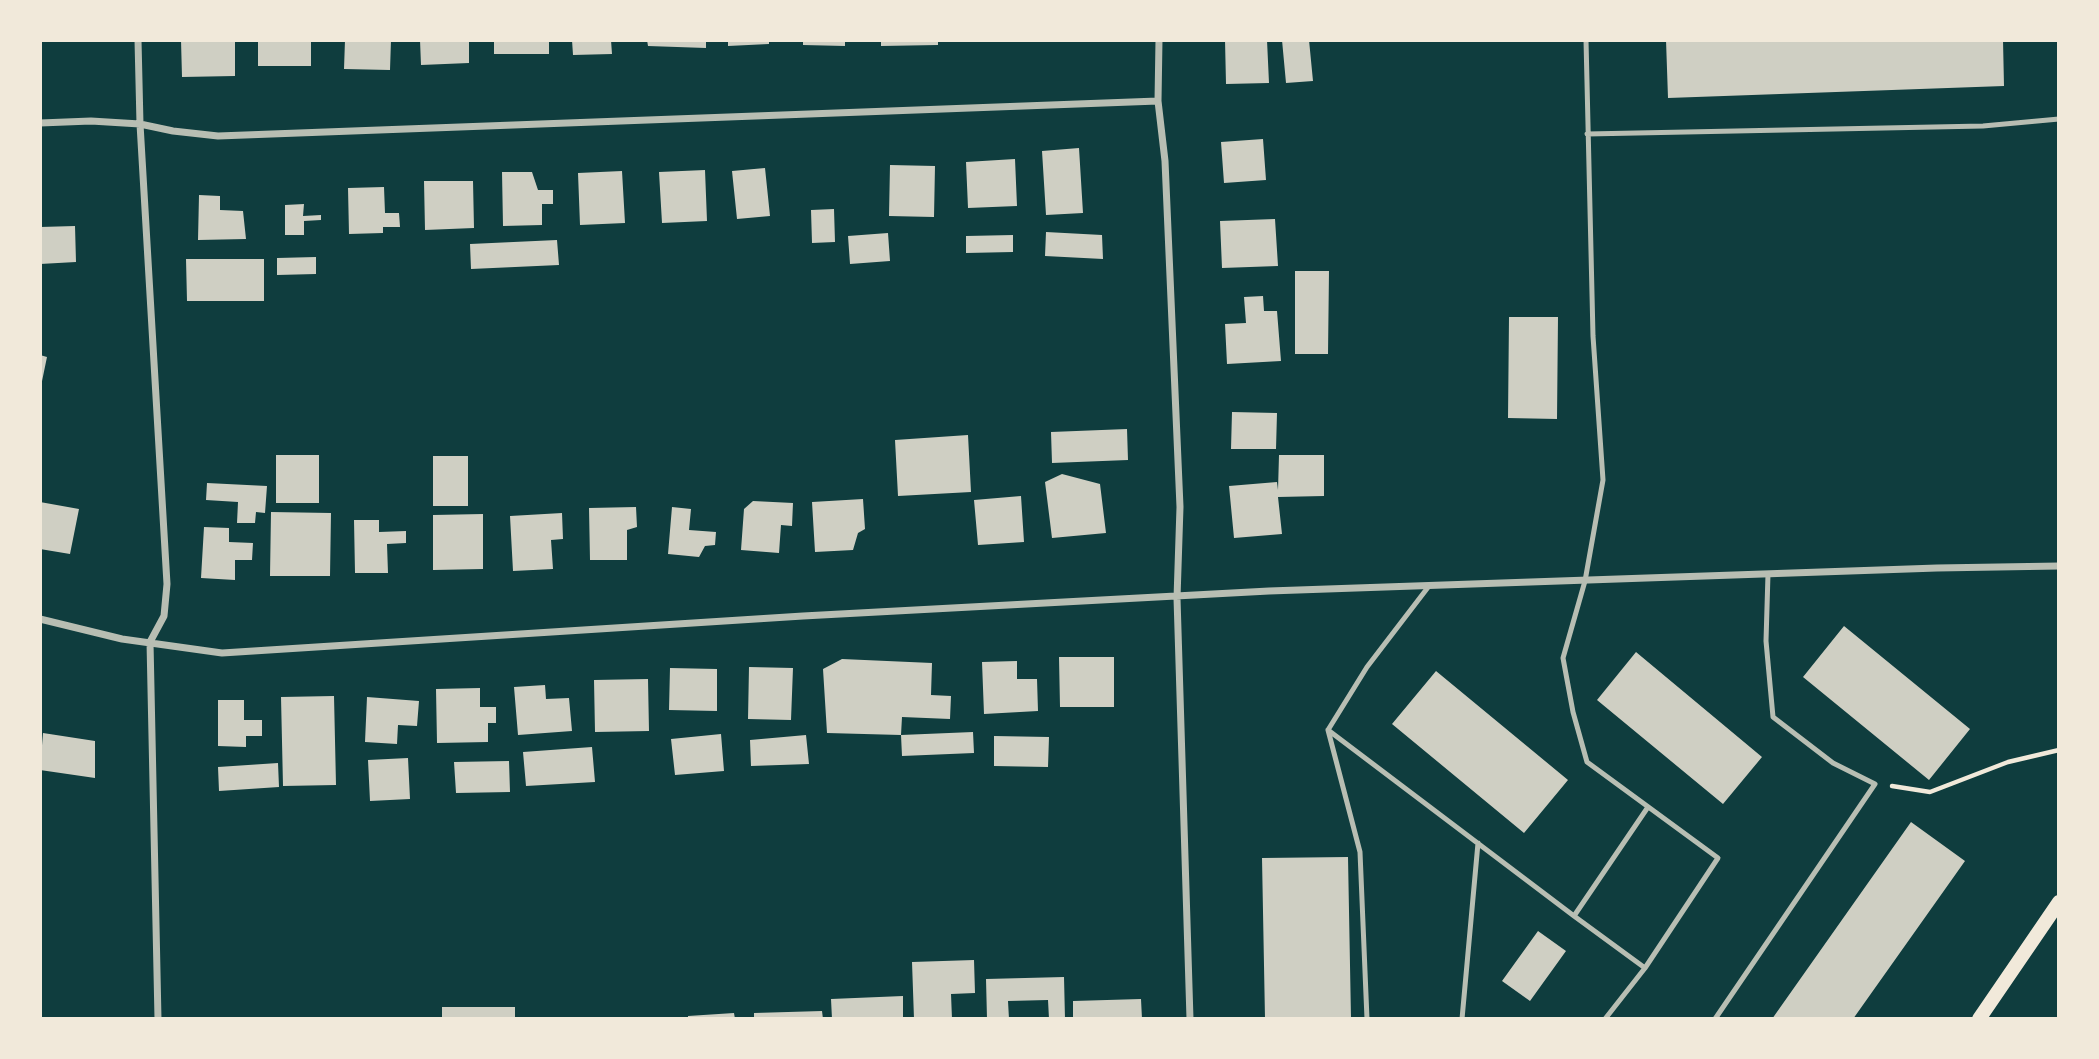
<!DOCTYPE html>
<html>
<head>
<meta charset="utf-8">
<style>
	body { margin:0 }
	#map { position:relative; width:2099px; height:1059px; overflow:hidden; background:#0f3d3e; font-family:Commissioner,sans-serif }
	canvas { display:block }
	.frame { position:absolute; inset:0; border:42px solid #f1e9da; pointer-events:none }
</style>
</head>
<body>
<div id="map">
<canvas width="2099" height="1059"></canvas>
<div class="frame"></div>
</div>
<script>
const c = document.querySelector('canvas').getContext('2d');
c.lineJoin = 'round';
function fillPath(path, color) { c.fillStyle = color; c.fill(path, 'evenodd'); }
const shape = rows => new Path2D(rows.map(r => 'M' + r).join(''));
function trace(path, color, width, dash) { c.strokeStyle = color; c.lineWidth = width; c.lineCap = dash ? 'butt' : 'round'; c.setLineDash(dash || []); c.stroke(path); }
fillPath(shape([
	[181,40,235,40,235,76,182,77],
	[258,40,311,40,311,66,258,66],
	[345,40,391,40,390,70,344,69],
	[420,40,469,40,469,63,421,65],
	[494,40,549,40,549,54,494,54],
	[572,40,611,40,612,54,573,55],
	[647,40,706,40,706,48,648,46],
	[728,40,769,40,769,44,728,46],
	[803,40,845,40,845,46,803,45],
	[881,40,938,40,938,45,881,46],
	[1225,40,1267,40,1269,83,1226,84],
	[1282,40,1309,40,1313,81,1286,83],
	[1666,40,2003,40,2004,86,1668,98],
	[1263,139,1266,180,1224,183,1221,142],
	[1079,148,1083,213,1046,215,1042,151],
	[1015,159,1017,206,968,208,966,162],
	[890,165,935,166,934,217,889,216],
	[765,168,770,216,737,219,732,171],
	[705,170,707,221,662,223,659,172],
	[622,171,625,223,580,225,578,173],
	[502,172,532,172,538,190,553,190,553,204,542,204,542,225,503,226],
	[424,181,473,181,474,228,425,230],
	[384,187,385,213,399,213,400,227,383,227,383,233,349,234,348,188],
	[199,195,220,196,220,210,243,211,246,239,198,240],
	[304,204,303,216,321,215,321,220,304,221,304,235,285,235,285,205],
	[834,209,835,242,812,243,811,210],
	[1275,219,1278,266,1222,268,1220,221],
	[75,226,76,262,40,264,40,227],
	[1046,232,1102,235,1103,259,1045,256],
	[888,233,890,261,850,264,848,236],
	[1013,235,1013,252,966,253,966,236],
	[557,240,559,265,471,269,470,244],
	[316,257,316,274,277,275,277,258],
	[186,259,264,259,264,301,187,301],
	[1295,271,1329,271,1328,354,1295,354],
	[1263,296,1264,311,1277,311,1281,361,1227,364,1225,324,1246,323,1244,297],
	[1509,317,1558,317,1557,419,1508,418],
	[40,355,47,357,41,386,40,385],
	[1232,412,1277,413,1276,449,1231,449],
	[1127,429,1128,460,1052,463,1051,432],
	[968,435,971,492,898,496,895,440],
	[276,455,319,455,319,503,276,503],
	[1279,455,1324,455,1324,496,1278,497,1282,534,1234,538,1229,486,1277,482,1278,490],
	[433,456,468,456,468,506,433,506],
	[1062,474,1100,484,1106,533,1052,538,1045,482],
	[207,483,267,486,265,513,256,512,255,523,237,523,238,502,206,500],
	[1021,496,1024,542,978,545,974,500],
	[863,499,865,529,858,533,853,550,815,552,812,502],
	[753,501,793,503,792,526,781,525,779,553,741,550,744,509],
	[40,502,79,509,70,554,40,549],
	[636,507,637,527,627,530,627,560,590,560,589,508],
	[672,507,691,509,689,530,716,532,715,545,705,546,699,557,668,554],
	[271,512,331,513,330,576,270,576],
	[562,513,563,539,551,540,553,569,513,571,510,516],
	[483,514,483,569,433,570,433,515],
	[354,520,379,520,379,532,406,531,406,543,387,544,388,573,355,573],
	[204,527,229,528,229,542,253,543,252,560,235,560,235,580,201,578],
	[1844,626,1970,729,1929,780,1803,677],
	[1636,652,1762,757,1723,804,1597,700],
	[1059,657,1114,657,1114,707,1060,707],
	[842,659,932,663,931,695,951,696,950,719,902,717,901,735,973,732,974,753,902,756,901,735,827,733,823,669],
	[1017,661,1017,679,1037,679,1038,711,984,714,982,662],
	[749,667,793,668,791,720,748,719],
	[670,668,717,669,717,711,669,710],
	[1436,671,1568,780,1524,833,1392,724],
	[648,679,649,731,595,732,594,680],
	[545,685,546,699,569,698,572,731,518,735,514,687],
	[480,688,480,707,496,707,496,723,488,723,488,742,437,743,436,689],
	[334,696,336,785,283,786,281,697],
	[367,697,419,701,417,726,398,725,397,744,365,742],
	[218,700,244,700,244,720,262,720,262,736,246,736,246,747,218,746],
	[43,733,95,741,95,778,40,770],
	[721,734,724,771,675,775,671,739],
	[806,735,809,764,751,766,750,740],
	[994,736,1049,737,1048,767,994,766],
	[592,747,595,782,526,786,523,752],
	[408,758,410,799,370,801,368,760],
	[509,761,510,792,456,793,454,762],
	[278,763,279,787,219,791,218,767],
	[1911,822,1965,861,1853,1019,1772,1019],
	[1348,857,1351,1019,1265,1019,1262,858],
	[1538,931,1566,951,1530,1001,1502,981],
	[974,960,975,993,951,994,952,1019,914,1019,912,962],
	[1064,977,1065,1019,1049,1019,1048,1000,1008,1001,1009,1019,987,1019,986,979],
	[903,996,903,1019,832,1019,831,999],
	[1141,999,1142,1019,1073,1019,1073,1001],
	[442,1007,515,1007,515,1019,442,1019],
	[822,1011,823,1019,754,1019,754,1013],
	[734,1013,735,1019,688,1019,688,1016]
]), '#cfcfc3');
trace(shape([
	[1892,786,1930,792,2008,762,2059,750]
]), '#f1e9da', 4.5);
trace(shape([
	[1586,40,1593,336,1603,480,1585,581,1563,658,1573,712,1587,762,1718,858,1645,968],
	[1587,134,1983,126,2059,119],
	[1429,586,1367,667,1328,730,1574,916,1648,807],
	[1328,730,1360,852,1367,1019],
	[1574,916,1645,968,1605,1019],
	[1462,1019,1478,843],
	[1715,1019,1875,784,1833,763,1773,717,1766,641,1768,574]
]), '#b8beb3', 5);
trace(shape([
	[138,40,140,124,167,584,164,616,150,642,158,1019],
	[1159,40,1158,101,1165,161,1180,507,1177,598,1190,1019],
	[40,123,91,121,140,124,173,131,218,136,1158,101],
	[40,619,122,639,222,653,803,616,1269,591,1937,568,2059,566]
]), '#b8beb3', 7);
trace(shape([
	[1979,1019,2059,902]
]), '#f1e9da', 14);
</script>
</body>
</html>
